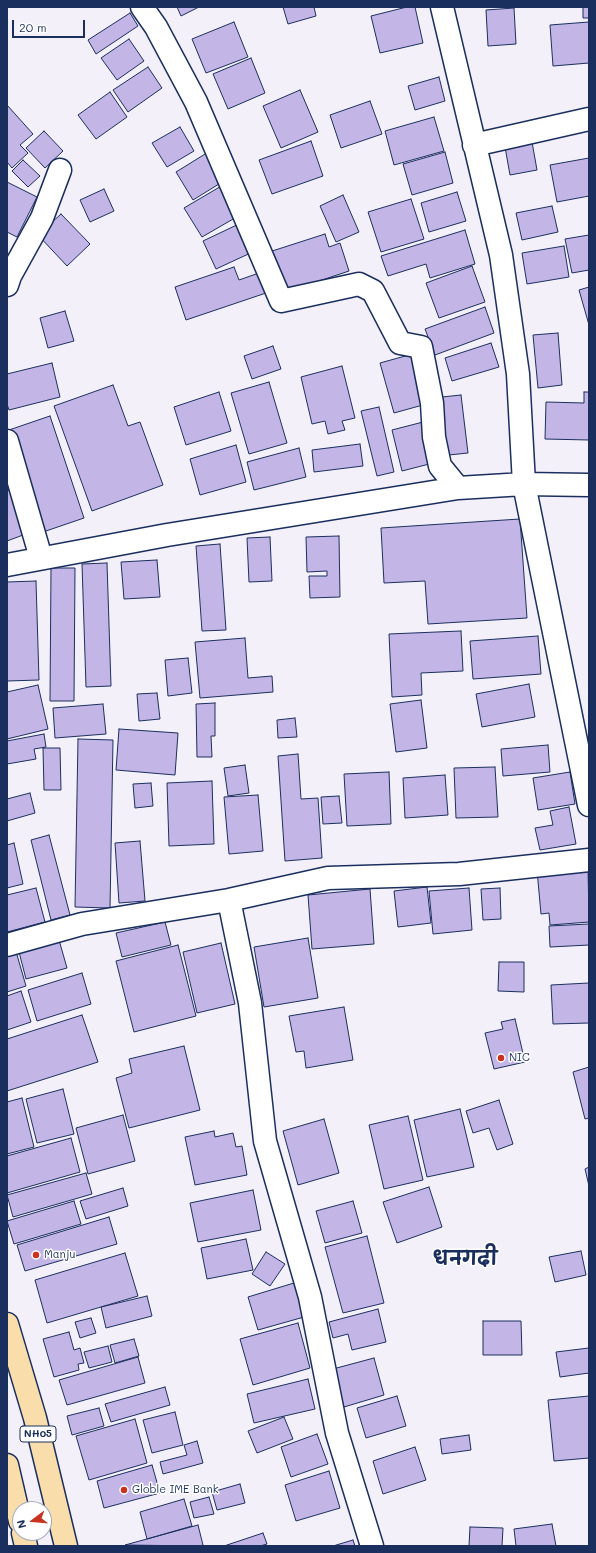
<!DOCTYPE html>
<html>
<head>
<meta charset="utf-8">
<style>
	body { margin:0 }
	#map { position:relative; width:596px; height:1553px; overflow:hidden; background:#f3f0fa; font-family:Mali,sans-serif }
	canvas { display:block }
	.frame { position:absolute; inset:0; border:8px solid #1b2f5e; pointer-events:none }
	.north { position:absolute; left:12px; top:1501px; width:40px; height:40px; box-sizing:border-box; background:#fff; border:1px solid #a4acbf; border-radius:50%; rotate:254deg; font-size:11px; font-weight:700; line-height:16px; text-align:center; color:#1b2f5e }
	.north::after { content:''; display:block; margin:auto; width:14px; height:18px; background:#c8321e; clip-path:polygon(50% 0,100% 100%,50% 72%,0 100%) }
	.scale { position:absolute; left:12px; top:20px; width:73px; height:18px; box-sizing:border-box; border:2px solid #1b2f5e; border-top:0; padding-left:5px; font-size:12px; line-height:14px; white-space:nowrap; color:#1b2f5e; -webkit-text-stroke:3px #fff; paint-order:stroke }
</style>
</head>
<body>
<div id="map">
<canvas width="596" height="1553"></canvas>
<div class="frame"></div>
<div class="north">N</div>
<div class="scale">20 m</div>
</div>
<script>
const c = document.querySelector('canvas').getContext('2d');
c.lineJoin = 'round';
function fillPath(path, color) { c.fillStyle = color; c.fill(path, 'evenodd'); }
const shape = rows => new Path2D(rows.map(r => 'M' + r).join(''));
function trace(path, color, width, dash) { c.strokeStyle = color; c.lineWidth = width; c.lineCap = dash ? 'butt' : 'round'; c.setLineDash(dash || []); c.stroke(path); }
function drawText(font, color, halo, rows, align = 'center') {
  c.font = font + ' Mali,"Playpen Sans Deva",sans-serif'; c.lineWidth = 3; c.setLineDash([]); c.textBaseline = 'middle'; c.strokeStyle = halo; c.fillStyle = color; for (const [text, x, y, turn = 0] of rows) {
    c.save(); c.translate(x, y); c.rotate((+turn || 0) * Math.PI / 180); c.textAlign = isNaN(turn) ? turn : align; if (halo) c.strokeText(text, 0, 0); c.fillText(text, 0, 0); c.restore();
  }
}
const building = shape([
	[177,7,199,7,181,16,177,7],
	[283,7,314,7,316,16,288,24,283,7],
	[407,7,415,7,423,43,380,53,371,16,407,7],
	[583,7,589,7,589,18,583,18,583,7],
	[514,8,516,44,488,46,486,10,514,8],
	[130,13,138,26,96,54,88,40,130,13],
	[234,22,248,57,206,73,192,39,234,22],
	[589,22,589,63,553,66,550,25,589,22],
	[129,39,144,61,117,80,101,58,129,39],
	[251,58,265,93,228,109,213,74,251,58],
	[148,67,162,88,128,112,113,90,148,67],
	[439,77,445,101,415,110,408,86,439,77],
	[300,90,318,132,281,148,263,106,300,90],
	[110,92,127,117,96,139,78,115,110,92],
	[370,101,382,134,341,148,330,115,370,101],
	[7,105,33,134,20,145,28,153,12,168,7,162,7,105],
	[434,117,444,151,394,165,385,131,434,117],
	[180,127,194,151,167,167,152,143,180,127],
	[44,131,63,151,45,168,26,148,44,131],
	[311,141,323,176,272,194,259,160,311,141],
	[532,142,537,170,510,175,505,147,532,142],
	[210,151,227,179,193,200,176,172,210,151],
	[445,152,453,183,412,195,403,164,445,152],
	[589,158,589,196,557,202,550,165,589,158],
	[23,160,40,176,28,187,12,171,23,160],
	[7,182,37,197,17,237,7,232,7,182],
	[223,185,240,215,202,237,184,208,223,185],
	[104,189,114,211,90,222,80,200,104,189],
	[457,192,466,221,429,232,421,203,457,192],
	[343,195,359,232,336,242,320,206,343,195],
	[411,199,424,239,381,252,368,212,411,199],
	[552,206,558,232,522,240,516,213,552,206],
	[61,214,90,244,67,266,38,235,61,214],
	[243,222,257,250,216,269,203,241,243,222],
	[465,230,475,264,430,278,426,264,388,276,381,256,465,230],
	[325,234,329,247,340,243,349,271,280,294,266,253,325,234],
	[589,235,589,270,572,273,565,239,589,235],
	[564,246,569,277,527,284,522,253,564,246],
	[472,266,485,302,439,318,426,283,472,266],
	[234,267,239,280,259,273,266,293,186,320,175,287,234,267],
	[589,287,589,325,579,290,589,287],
	[485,307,494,333,435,355,425,329,485,307],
	[65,311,74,341,48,348,40,318,65,311],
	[558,333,562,385,538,388,533,335,558,333],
	[491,343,499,367,452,381,445,358,491,343],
	[273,346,281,369,252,379,244,356,273,346],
	[416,353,430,403,394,413,380,363,416,353],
	[52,363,60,397,9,410,7,404,7,374,52,363],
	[342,366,355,418,342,421,345,430,328,434,325,421,312,424,301,377,342,366],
	[269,382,287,443,249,454,231,393,269,382],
	[113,385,128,426,140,422,163,485,92,511,54,406,113,385],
	[219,392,231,431,186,445,174,407,219,392],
	[584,392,589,392,589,440,545,439,546,402,584,403,584,392],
	[461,395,468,453,439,456,433,398,461,395],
	[379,407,394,472,377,476,361,411,379,407],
	[50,416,84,518,43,532,9,430,50,416],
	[427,421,437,462,402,471,392,430,427,421],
	[360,444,363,466,314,472,312,450,360,444],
	[236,445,246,482,200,495,190,459,236,445],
	[299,448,306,477,254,490,247,462,299,448],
	[14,488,31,532,7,541,7,491,14,488],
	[520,519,527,618,428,624,425,581,384,583,381,528,520,519],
	[339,536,340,597,310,598,309,576,327,576,327,571,307,572,306,537,339,536],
	[270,537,272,581,249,582,247,538,270,537],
	[220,544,226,630,202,631,196,546,220,544],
	[157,560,160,597,124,599,121,562,157,560],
	[107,563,111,686,86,687,82,564,107,563],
	[51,568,75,568,74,701,50,701,51,568],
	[36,581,39,680,7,681,7,582,36,581],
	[461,631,463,671,421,673,422,695,392,697,389,634,461,631],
	[538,636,541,674,473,679,470,641,538,636],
	[245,638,248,678,272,676,273,692,200,698,195,642,245,638],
	[188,658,192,693,168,696,165,660,188,658],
	[529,684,535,717,482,727,476,694,529,684],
	[38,685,48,729,7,739,7,692,38,685],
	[157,693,160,719,139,721,137,694,157,693],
	[421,700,427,748,396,752,390,704,421,700],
	[215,703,215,736,211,736,212,757,197,757,196,704,215,703],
	[103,704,106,734,55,738,53,708,103,704],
	[295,718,297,737,278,738,277,720,295,718],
	[119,729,178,733,175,775,116,770,119,729],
	[44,734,46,747,34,749,36,759,7,764,7,741,44,734],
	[78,739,113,740,110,908,75,907,78,739],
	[548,745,550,772,503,776,501,749,548,745],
	[43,748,60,748,61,790,44,790,43,748],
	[298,754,301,799,318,798,322,858,285,861,278,756,298,754],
	[245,765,249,793,228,796,224,768,245,765],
	[495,767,498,817,456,818,454,768,495,767],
	[389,772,391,824,347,826,344,774,389,772],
	[570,772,575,804,538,810,533,778,570,772],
	[445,775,448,815,405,818,403,778,445,775],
	[212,781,214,844,169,846,167,783,212,781],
	[151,783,153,806,135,808,133,784,151,783],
	[30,793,35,813,7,821,7,799,30,793],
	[258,795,263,851,229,854,224,797,258,795],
	[339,796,342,823,323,824,321,797,339,796],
	[569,807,576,844,540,850,535,828,553,825,550,811,569,807],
	[49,835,70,915,51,920,31,840,49,835],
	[140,841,145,901,119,903,115,843,140,841],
	[14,843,23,884,7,888,7,845,14,843],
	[588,866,589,922,550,925,549,913,541,914,537,870,588,866],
	[427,887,431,923,398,927,394,891,427,887],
	[36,888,45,922,7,932,7,895,36,888],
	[469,888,472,930,433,934,429,891,469,888],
	[500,888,501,919,483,920,481,889,500,888],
	[370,889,374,944,312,949,308,895,370,889],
	[165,922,171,945,122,957,116,933,165,922],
	[589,924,589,945,550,947,549,926,589,924],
	[308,938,318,998,264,1007,254,947,308,938],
	[59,940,67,968,26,979,19,952,59,940],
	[221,943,235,1004,197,1013,183,952,221,943],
	[178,945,196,1016,134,1032,116,961,178,945],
	[15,948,26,986,7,992,7,950,15,948],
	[499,962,524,962,524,992,498,991,499,962],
	[82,973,91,1004,37,1021,28,990,82,973],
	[589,983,589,1023,553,1024,551,985,589,983],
	[21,991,31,1022,7,1030,7,996,21,991],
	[344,1007,353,1060,306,1068,304,1051,296,1052,289,1016,344,1007],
	[82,1015,98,1062,7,1091,7,1039,82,1015],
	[515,1019,525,1062,494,1069,485,1033,503,1029,501,1022,515,1019],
	[184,1046,200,1110,129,1128,116,1078,132,1073,129,1059,184,1046],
	[589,1067,589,1118,585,1119,573,1072,589,1067],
	[63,1089,74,1134,37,1143,26,1099,63,1089],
	[22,1098,34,1147,7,1154,7,1102,22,1098],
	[499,1100,513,1144,497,1150,489,1128,473,1133,466,1111,499,1100],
	[460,1109,474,1167,427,1177,414,1120,460,1109],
	[123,1115,135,1161,88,1174,76,1128,123,1115],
	[408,1116,423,1180,384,1189,369,1125,408,1116],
	[324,1119,339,1173,298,1185,283,1131,324,1119],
	[214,1131,215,1137,233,1133,236,1147,242,1146,247,1175,195,1185,185,1137,214,1131],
	[71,1138,80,1172,7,1193,7,1156,71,1138],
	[589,1167,589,1186,585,1169,589,1167],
	[86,1173,92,1194,13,1217,7,1195,86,1173],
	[429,1187,442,1227,397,1243,383,1202,429,1187],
	[123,1188,128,1206,86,1219,80,1201,123,1188],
	[253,1190,261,1230,198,1242,190,1203,253,1190],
	[74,1201,81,1224,14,1244,7,1221,74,1201],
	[353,1201,362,1233,325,1243,316,1211,353,1201],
	[109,1217,117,1244,25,1271,17,1245,109,1217],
	[367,1236,384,1303,343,1313,325,1247,367,1236],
	[246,1239,253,1270,207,1279,201,1248,246,1239],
	[581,1251,586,1275,555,1282,549,1257,581,1251],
	[266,1252,285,1264,270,1286,252,1274,266,1252],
	[125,1253,138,1296,47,1323,35,1280,125,1253],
	[294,1283,304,1317,258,1330,248,1297,294,1283],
	[147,1296,152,1316,106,1328,101,1307,147,1296],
	[378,1309,386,1342,352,1350,348,1334,333,1338,329,1322,378,1309],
	[91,1318,96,1333,80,1338,75,1322,91,1318],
	[483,1321,521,1321,522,1355,483,1355,483,1321],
	[298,1323,310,1368,253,1385,240,1339,298,1323],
	[69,1332,74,1350,80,1348,84,1363,78,1364,79,1370,54,1377,43,1339,69,1332],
	[134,1339,139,1356,115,1363,110,1345,134,1339],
	[108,1346,112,1362,89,1368,84,1352,108,1346],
	[589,1348,589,1373,560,1377,556,1352,589,1348],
	[138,1357,145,1383,67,1405,59,1380,138,1357],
	[374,1358,384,1395,344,1407,333,1369,374,1358],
	[308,1379,315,1409,254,1423,247,1394,308,1379],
	[165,1387,170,1405,111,1422,105,1404,165,1387],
	[397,1396,406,1426,366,1438,357,1408,397,1396],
	[589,1396,589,1458,554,1461,548,1400,589,1396],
	[99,1408,104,1426,72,1435,67,1416,99,1408],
	[175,1412,183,1445,152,1453,143,1420,175,1412],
	[284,1417,293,1439,257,1453,248,1431,284,1417],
	[135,1419,147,1463,89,1480,76,1436,135,1419],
	[317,1434,328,1464,291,1477,281,1447,317,1434],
	[469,1435,471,1450,442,1454,440,1439,469,1435],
	[197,1441,203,1463,163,1474,160,1462,187,1455,184,1445,197,1441],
	[415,1447,426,1480,383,1494,373,1461,415,1447],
	[152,1465,160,1493,104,1508,97,1481,152,1465],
	[329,1471,340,1508,296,1521,285,1485,329,1471],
	[240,1484,245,1503,217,1510,212,1492,240,1484],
	[209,1497,214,1514,194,1518,190,1502,209,1497],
	[184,1499,192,1526,147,1539,140,1512,184,1499],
	[552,1524,556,1546,516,1546,514,1529,552,1524],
	[198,1525,203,1545,199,1546,125,1545,198,1525],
	[470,1527,503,1528,502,1546,469,1546,470,1527],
	[263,1533,267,1544,260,1546,224,1546,263,1533],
	[353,1540,355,1546,333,1546,353,1540]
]);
fillPath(building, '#c3b6e7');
trace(building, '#1b2f5e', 1);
const minor = shape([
	[142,7,156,27,196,102,281,301,359,284,373,291,400,343,421,347,432,403,434,437,440,466,458,488],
	[442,7,501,255,518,374,524,484,589,805],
	[474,145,589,119],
	[7,285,10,276,42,218,60,170],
	[7,441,41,558],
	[7,565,167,535,458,488,524,484,589,485],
	[229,900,250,1003,265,1141,310,1297,337,1433,372,1546],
	[7,945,82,924,229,900,328,878,459,874,589,860]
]);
const major = shape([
	[7,1324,35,1418,66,1546],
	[7,1465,20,1521],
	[23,1533,26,1546]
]);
trace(minor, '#1b2f5e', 25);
trace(major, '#1b2f5e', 25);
trace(minor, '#fff', 22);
trace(major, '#f9deab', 22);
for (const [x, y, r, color] of [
	[501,1058,4,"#c8321e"],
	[36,1255,4,"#c8321e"],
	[124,1490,4,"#c8321e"]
]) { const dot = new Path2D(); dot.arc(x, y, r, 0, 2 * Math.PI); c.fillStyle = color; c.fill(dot); trace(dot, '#fff', 1.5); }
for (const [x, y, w] of [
	[38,1434,36]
]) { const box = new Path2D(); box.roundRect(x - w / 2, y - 8, w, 16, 3); c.fillStyle = '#fff'; c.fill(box); trace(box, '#1b2f5e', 1); }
drawText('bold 10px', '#1b2f5e', null, [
	["NH05",38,1434]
]);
drawText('11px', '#1b2f5e', '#fff', [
	["NIC",509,1058],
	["Manju",44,1255],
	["Globle IME Bank",132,1490]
], 'left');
drawText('bold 19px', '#1b2f5e', '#fff', [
	["धनगढी",465,1259]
]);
</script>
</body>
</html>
